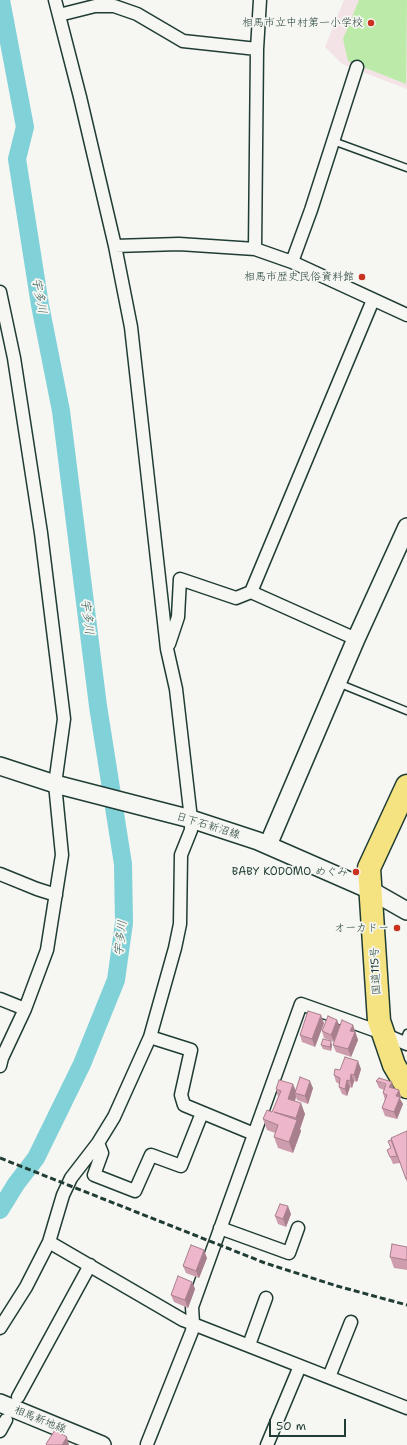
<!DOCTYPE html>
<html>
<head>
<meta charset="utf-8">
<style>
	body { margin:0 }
	#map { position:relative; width:407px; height:1445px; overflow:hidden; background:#f6f6f2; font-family:"Shantell Sans",sans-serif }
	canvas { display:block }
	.scale { position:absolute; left:269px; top:1419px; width:77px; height:18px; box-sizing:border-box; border:2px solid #1f3d34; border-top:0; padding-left:5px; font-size:12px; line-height:14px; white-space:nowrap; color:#1f3d34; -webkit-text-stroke:3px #f6f6f2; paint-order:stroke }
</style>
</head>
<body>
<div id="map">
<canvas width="407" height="1445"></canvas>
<div class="scale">50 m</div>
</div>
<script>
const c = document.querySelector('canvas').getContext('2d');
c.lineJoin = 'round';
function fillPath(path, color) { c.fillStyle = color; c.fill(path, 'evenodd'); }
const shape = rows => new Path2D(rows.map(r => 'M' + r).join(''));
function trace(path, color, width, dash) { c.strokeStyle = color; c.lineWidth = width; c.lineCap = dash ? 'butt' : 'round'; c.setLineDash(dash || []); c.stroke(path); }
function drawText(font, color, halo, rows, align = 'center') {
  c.font = font + ' "Shantell Sans","Klee One",sans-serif'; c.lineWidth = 3.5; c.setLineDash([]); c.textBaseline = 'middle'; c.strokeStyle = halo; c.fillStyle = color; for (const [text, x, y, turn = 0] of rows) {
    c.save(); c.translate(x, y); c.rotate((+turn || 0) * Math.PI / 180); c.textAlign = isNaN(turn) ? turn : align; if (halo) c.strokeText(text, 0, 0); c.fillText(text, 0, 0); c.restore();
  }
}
fillPath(shape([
	[344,0,407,0,407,89,342,64,325,47]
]), '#f4e3e6');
fillPath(shape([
	[359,0,407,0,406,84,348,61,343,39]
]), '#bceba9');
trace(shape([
	[0,1210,16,1184,36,1158,82,1064,116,980,124,923,123,864,98,706,61,411,40,305,17,159,25,127,1,0]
]), '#80d1d8', 18);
const lane = shape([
	[333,141,407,168],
	[338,683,407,711],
	[403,1043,407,1033]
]);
const street = shape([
	[260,0,257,49,255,249,292,262,407,315],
	[59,15,95,6,114,6,137,14,183,41,257,49],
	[115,246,179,244,255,249],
	[292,262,311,210,357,67],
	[0,292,14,358,41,533,64,719,55,784,62,855,47,950,25,1009,2,1058,0,1066],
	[251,592,373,300],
	[169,644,178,617,180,579,236,598,251,592,356,639],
	[0,874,37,889,56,895],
	[0,999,25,1009],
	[150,1037,191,1050,181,1095,184,1105,254,1134],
	[98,1143,102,1153,94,1175,135,1191,151,1155,181,1166,202,1113],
	[220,1228,289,1253,298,1228],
	[49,1242,183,1320,407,1408],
	[0,1328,26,1287,49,1242,63,1195,71,1178,98,1143,114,1117,150,1037,175,948,180,924,181,855,191,830,191,819,176,689,167,649,131,327,115,246,80,97,55,0],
	[249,1345,266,1298],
	[329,1377,351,1322],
	[18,1397,90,1265],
	[0,1431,6,1420],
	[147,1444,192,1331,193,1323,192,1307,301,1004,374,1030,407,1044],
	[267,1445,300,1366]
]);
const secondary = shape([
	[0,766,55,784,191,819,258,841,370,890,407,911],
	[268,845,356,639,407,527],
	[0,1403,102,1445]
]);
const highway = shape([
	[407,786,369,868,379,1021,394,1065,407,1087]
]);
trace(lane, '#1f3d34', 9);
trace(street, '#1f3d34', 15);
trace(secondary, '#1f3d34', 20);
trace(highway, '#1f3d34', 25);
trace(lane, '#f6f6f2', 6);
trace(street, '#f6f6f2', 12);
trace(secondary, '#f6f6f2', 17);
trace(highway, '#f5e382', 22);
trace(shape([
	[0,1158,265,1263,337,1286,407,1305]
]), '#1f3d34', 3, [6, 3]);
fillPath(shape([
	[328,1016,334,1042,324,1038,322,1031],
	[324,1023,315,1047,302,1042,300,1035],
	[353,1025,358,1040,351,1057,336,1052,333,1045],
	[321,1045,332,1045,331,1051,323,1049],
	[361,1069,357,1082,354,1081,352,1088,350,1087,347,1096,342,1094,339,1087,339,1084,336,1082,334,1075,340,1070],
	[376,1081,399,1090,401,1097,400,1099,403,1104,397,1119,385,1116,382,1108,385,1100,383,1093,384,1090,379,1088],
	[313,1088,308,1104,297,1100,296,1097,295,1101,305,1114,300,1129,301,1131,293,1153,278,1148,274,1137,275,1133,267,1130,263,1119,272,1112,278,1097,276,1089,296,1090],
	[407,1131,407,1182,400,1163,393,1164,390,1157,391,1148],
	[291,1214,286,1227,278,1224,275,1216],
	[407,1247,407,1270,394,1268,390,1257],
	[207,1258,199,1278,186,1273,183,1266],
	[192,1282,195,1289,188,1308,174,1302,171,1295]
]), '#cd9dae');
fillPath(shape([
	[321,1015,324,1023,315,1047,312,1039],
	[337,1020,340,1027,334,1042,331,1035],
	[353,1025,358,1040,351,1057,348,1049,350,1031],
	[331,1041,332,1045,331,1051,330,1047],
	[358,1061,361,1069,357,1082,354,1075],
	[351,1074,354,1081,352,1088,350,1081],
	[347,1080,350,1087,347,1096,345,1089],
	[310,1081,313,1088,308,1104,305,1096],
	[392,1082,394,1089,389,1087],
	[293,1084,297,1093,295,1093,296,1097,292,1109,288,1099],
	[399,1090,401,1097,400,1099,403,1104,397,1119,394,1112,396,1096],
	[301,1103,305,1114,300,1129,301,1131,293,1153,289,1142,297,1121,296,1118],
	[288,1206,291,1214,286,1227,283,1219],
	[204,1250,207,1258,199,1278,196,1271],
	[192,1282,195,1289,188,1308,185,1300],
	[67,1437,69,1445,62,1445]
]), '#a77f8d');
const building = shape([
	[308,1011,321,1015,312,1039,300,1035,308,1011],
	[328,1016,337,1020,331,1035,322,1031,328,1016],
	[342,1020,353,1025,350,1031,355,1032,348,1049,333,1045,342,1020],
	[323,1039,331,1041,330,1047,321,1045,323,1039],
	[345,1057,358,1061,354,1075,351,1074,350,1081,347,1080,345,1089,339,1087,340,1078,334,1075,335,1069,340,1070,345,1057],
	[300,1077,310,1081,305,1096,295,1093,300,1077],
	[379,1078,392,1082,389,1087,399,1090,396,1096,400,1097,394,1112,382,1108,387,1095,383,1093,386,1084,376,1081,379,1078],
	[279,1080,293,1084,288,1099,301,1103,296,1118,274,1112,297,1120,289,1142,274,1137,278,1125,263,1119,267,1110,272,1112,281,1091,276,1089,279,1080],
	[407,1131,407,1179,406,1179,391,1138,407,1131],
	[391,1140,397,1156,390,1157,387,1150,391,1148,388,1141,391,1140],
	[280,1204,288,1206,283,1219,275,1216,280,1204],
	[392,1244,407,1247,407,1260,390,1257,392,1244],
	[191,1245,204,1250,196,1271,183,1266,191,1245],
	[178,1276,192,1282,185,1300,171,1295,178,1276],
	[55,1430,67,1437,62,1445,47,1445,46,1444,55,1430]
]);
fillPath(building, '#eeb6ca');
trace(building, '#a77f8d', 1);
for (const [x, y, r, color] of [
	[371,23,4,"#c8321e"],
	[362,277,4,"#c8321e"],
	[356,872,4,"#c8321e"],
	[397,928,4,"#c8321e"]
]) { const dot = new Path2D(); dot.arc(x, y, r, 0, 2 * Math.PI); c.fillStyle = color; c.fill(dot); trace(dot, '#f6f6f2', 1.5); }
drawText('11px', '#1f3d34', '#f6f6f2', [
	["相馬市立中村第一小学校",363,23],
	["相馬市歴史民俗資料館",354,277],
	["BABY KODOMO めぐみ",348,872],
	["オーカドー",389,928]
], 'right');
drawText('11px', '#1f3d34', '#f6f6f2', [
	["日下石新沼線",208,826,17],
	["国道115号",376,971,-93],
	["相馬新地線",40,1420,22]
]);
drawText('italic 12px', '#325b55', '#f6f6f2', [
	["宇多川",39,296,80],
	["宇多川",87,617,83],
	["宇多川",121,938,-83]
]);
</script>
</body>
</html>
